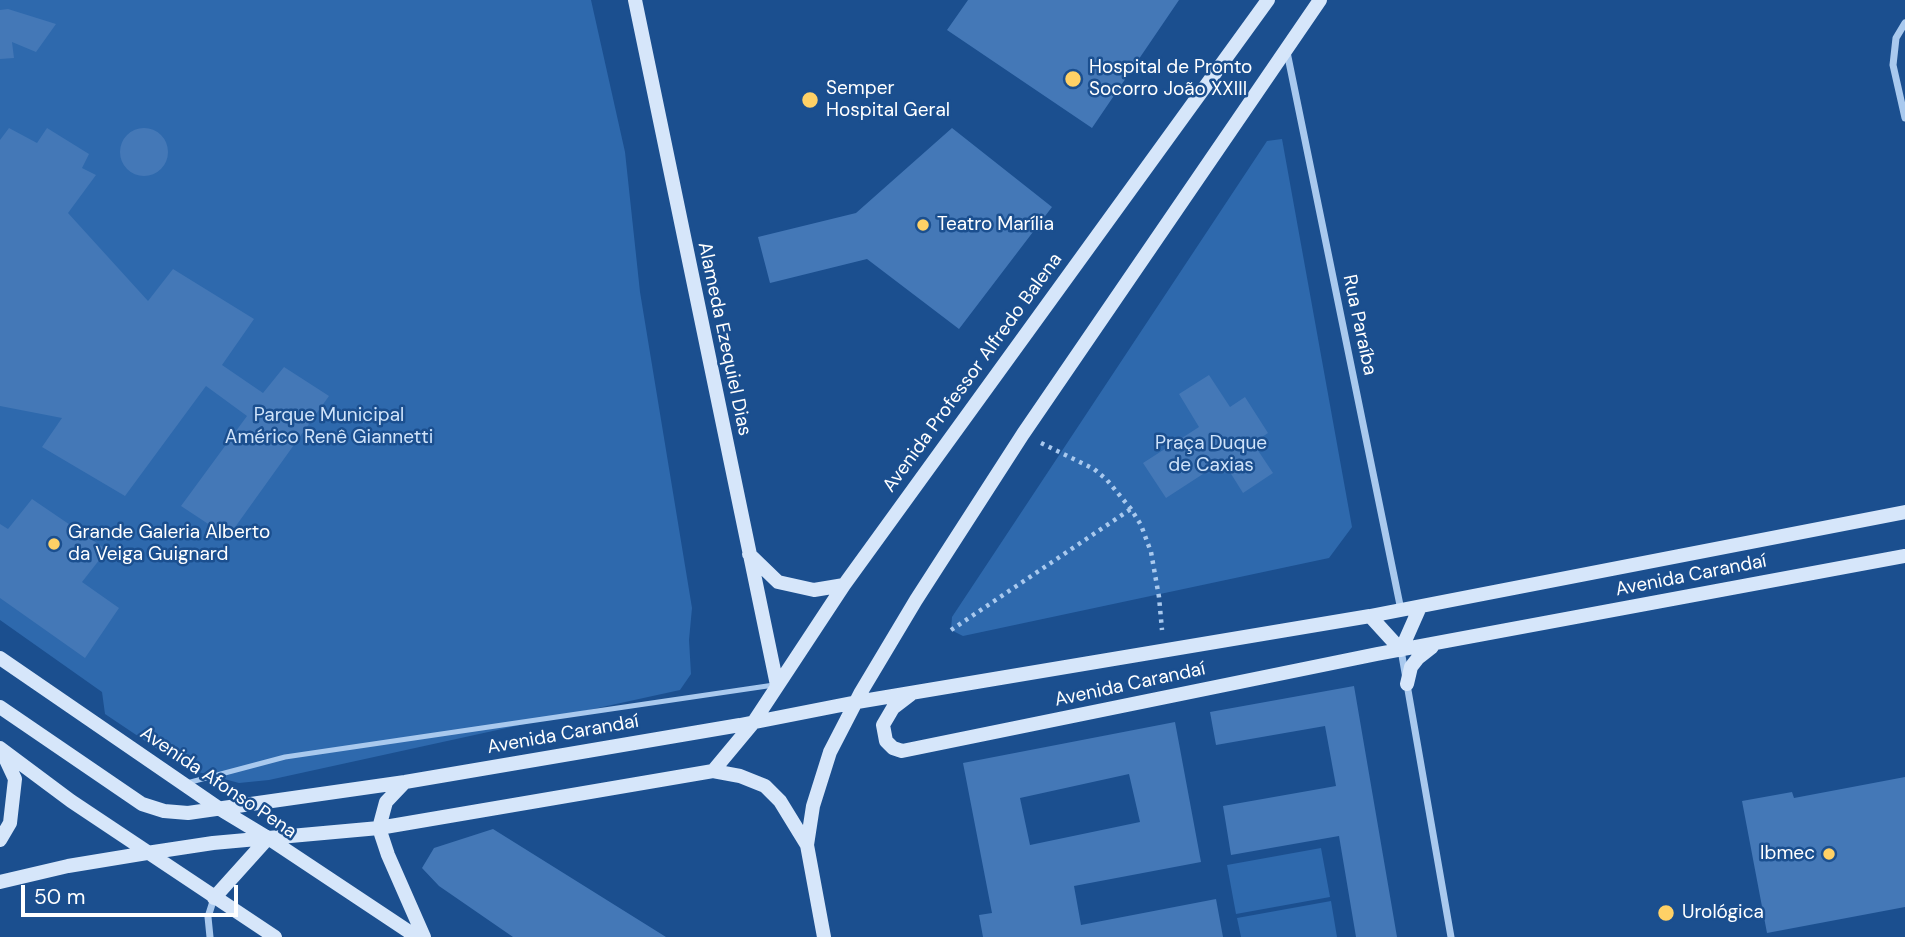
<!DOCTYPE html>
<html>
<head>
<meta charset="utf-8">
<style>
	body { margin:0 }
	#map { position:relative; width:1905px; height:937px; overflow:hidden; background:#1b4f8f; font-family:"DM Sans",sans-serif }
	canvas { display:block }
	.scale { position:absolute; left:21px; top:885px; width:217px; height:32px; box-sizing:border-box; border:4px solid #fff; border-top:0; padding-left:9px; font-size:21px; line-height:24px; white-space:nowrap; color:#fff; -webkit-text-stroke:5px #1b4f8f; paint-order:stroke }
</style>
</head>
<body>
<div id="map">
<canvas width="1905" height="937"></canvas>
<div class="scale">50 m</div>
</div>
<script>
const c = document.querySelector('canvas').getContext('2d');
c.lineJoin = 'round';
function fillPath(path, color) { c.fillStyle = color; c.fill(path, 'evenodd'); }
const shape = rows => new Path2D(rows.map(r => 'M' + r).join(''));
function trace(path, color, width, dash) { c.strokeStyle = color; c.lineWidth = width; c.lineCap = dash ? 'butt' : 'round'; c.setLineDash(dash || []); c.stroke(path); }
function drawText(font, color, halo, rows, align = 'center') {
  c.font = font + ' "DM Sans",sans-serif'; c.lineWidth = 5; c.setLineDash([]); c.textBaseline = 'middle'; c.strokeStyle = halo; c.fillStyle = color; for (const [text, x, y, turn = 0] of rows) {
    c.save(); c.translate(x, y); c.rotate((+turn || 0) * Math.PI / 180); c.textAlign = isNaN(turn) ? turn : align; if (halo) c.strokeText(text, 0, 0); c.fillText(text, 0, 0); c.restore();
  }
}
fillPath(shape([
	[0,0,591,0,625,152,640,292,692,608,689,640,691,674,680,690,269,780,239,783,187,769,105,714,102,692,0,620],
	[1282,139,1352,527,1329,558,963,636,951,630,952,617,1267,141],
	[1321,848,1330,897,1236,914,1227,865],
	[1331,901,1337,937,1241,937,1237,918]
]), '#2e69ad');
fillPath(shape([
	[968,0,1179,0,1092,128,947,30],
	[8,9,56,24,36,52,12,42,14,58,0,59,0,10],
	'120 152a24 24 0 1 1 48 0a24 24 0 1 1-48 0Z',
	[9,128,37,143,47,128,89,154,82,168,96,175,68,213,148,301,173,269,254,319,222,365,263,393,284,367,329,396,228,537,181,506,247,416,206,386,125,496,42,447,62,418,0,406,0,140],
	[952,128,1052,207,959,329,867,259,770,283,758,237,856,213],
	[1209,375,1230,407,1245,397,1268,433,1253,443,1273,473,1243,493,1223,461,1166,498,1143,463,1199,427,1179,394],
	[32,499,107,550,82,582,119,608,85,658,0,598,0,524,8,529],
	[1354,686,1397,937,1356,937,1339,836,1231,855,1223,806,1336,786,1325,726,1216,745,1210,712],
	[1175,722,1201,862,1074,886,1081,925,1216,899,1223,937,983,937,979,915,992,913,963,763],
	[1129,774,1140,822,1030,845,1020,798],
	[1905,777,1905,907,1767,933,1742,801,1792,792,1794,798],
	[493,829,666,937,513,937,439,886,422,868,434,848]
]), '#4478b7');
trace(shape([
	[1041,443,1094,469,1107,480,1131,509,1141,525,1151,552,1159,597,1162,630],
	[951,630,1131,509]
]), '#a9c9ee', 4.5, [3.5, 5]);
trace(shape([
	[187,783,285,757,774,685]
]), '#a9c9ee', 5);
trace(shape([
	[1905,23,1896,38,1893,65,1905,118],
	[1287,52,1401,610],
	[1401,650,1451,937],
	[210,937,208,917,214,898]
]), '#a9c9ee', 7);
trace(shape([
	[635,0,777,685],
	[749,554,778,582,814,590,844,585],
	[1370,616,1401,650],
	[1401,650,1420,607],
	[0,658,220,809,268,838,417,937],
	[1407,684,1411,667,1418,658,1432,647],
	[910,695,893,708,883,725,886,741,893,748,902,751,1377,654,1905,556],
	[0,707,142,804,164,811,188,813,405,782,740,725,857,702,1370,616,1905,512],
	[0,748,71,801,275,937],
	[713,771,753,723,844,585,1268,0],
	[405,782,386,802,379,828,388,855,424,937],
	[0,840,10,823,15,779,1,749],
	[0,882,68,866,147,853,213,843,379,828,713,771,740,776,765,786,780,801,807,845],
	[214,898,268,838],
	[824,937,807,845,813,806,830,752,861,692,916,600,1023,434,1320,0]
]), '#d6e6fa', 14);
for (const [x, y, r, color] of [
	[1073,79,9,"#ffd166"],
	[810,100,9,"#ffd166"],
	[923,225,7,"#ffd166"],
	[54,544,7,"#ffd166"],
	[1829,854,7,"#ffd166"],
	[1666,913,9,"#ffd166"]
]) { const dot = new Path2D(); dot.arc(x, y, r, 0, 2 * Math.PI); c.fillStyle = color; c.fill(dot); trace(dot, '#1b4f8f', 2.5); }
drawText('19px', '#fff', '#1b4f8f', [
	["Hospital de Pronto",1089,68],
	["Socorro João XXIII",1089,90],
	["Semper",826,89],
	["Hospital Geral",826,111],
	["Teatro Marília",937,225],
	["Grande Galeria Alberto",68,533],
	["da Veiga Guignard",68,555],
	["Ibmec",1815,854,"right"],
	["Urológica",1682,913]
], 'left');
drawText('19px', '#fff', '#1b4f8f', [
	["Rua Paraíba",1359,325,78],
	["Alameda Ezequiel Dias",724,339,78],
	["Avenida Professor Alfredo Balena",973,373,-54],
	["Avenida Carandaí",1691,576,-11],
	["Avenida Carandaí",1130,685,-12],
	["Avenida Carandaí",563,735,-10],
	["Avenida Afonso Pena",218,783,34]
]);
drawText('19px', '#cfe3fa', '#1b4f8f', [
	["Parque Municipal",329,416],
	["Américo Renê Giannetti",329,438],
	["Praça Duque",1211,444],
	["de Caxias",1211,466]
]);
</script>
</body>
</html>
